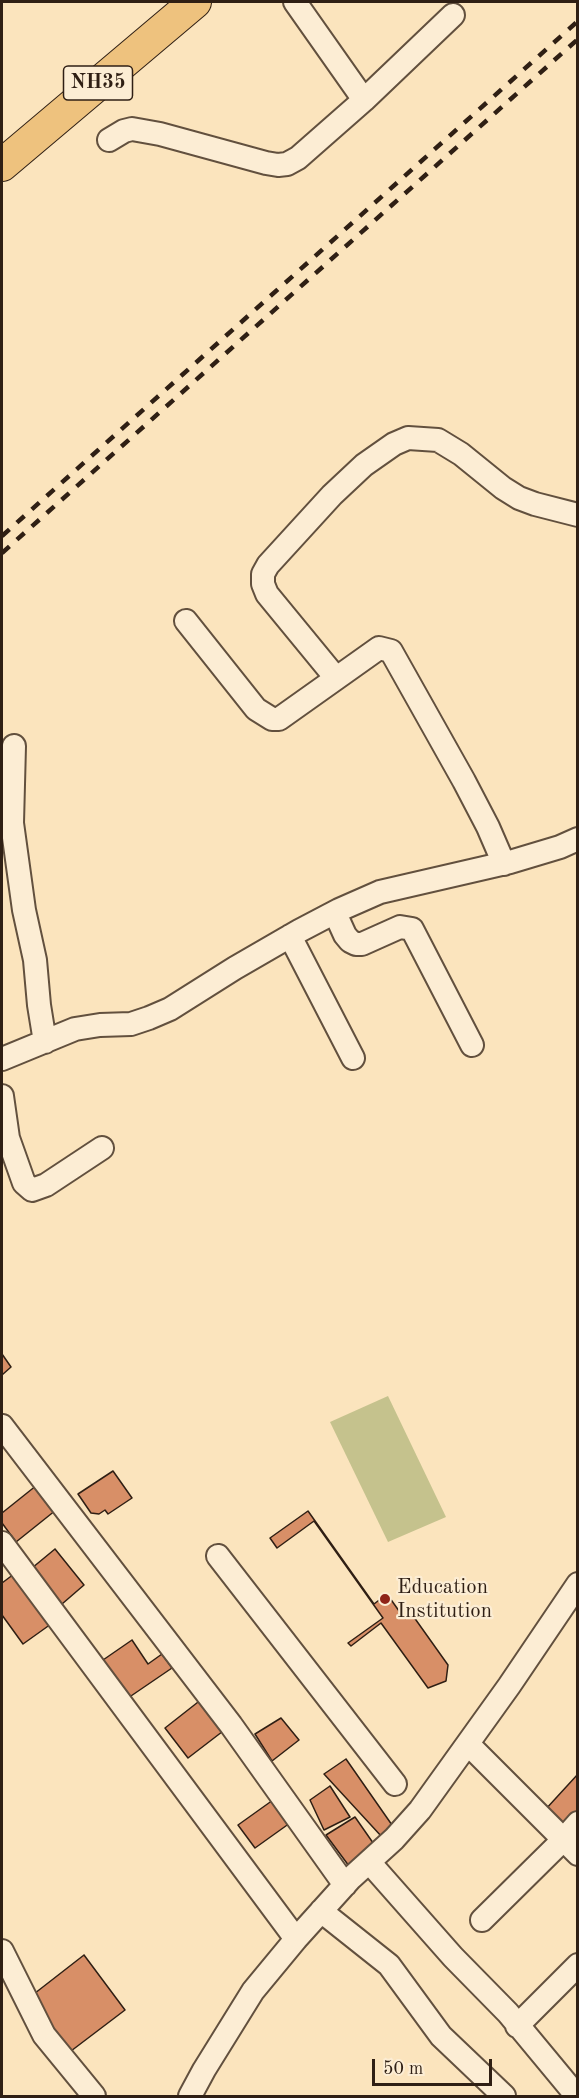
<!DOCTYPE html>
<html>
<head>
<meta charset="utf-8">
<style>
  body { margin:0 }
  #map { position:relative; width:579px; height:2098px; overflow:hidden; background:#fbe4bd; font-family:"Old Standard TT",serif }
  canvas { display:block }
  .frame { position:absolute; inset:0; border:3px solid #2f1f14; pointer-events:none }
  .scale { position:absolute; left:372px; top:2059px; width:120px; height:27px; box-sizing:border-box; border:3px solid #2f1f14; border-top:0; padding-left:8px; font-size:18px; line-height:21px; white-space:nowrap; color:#2f1f14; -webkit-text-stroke:4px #fcedd4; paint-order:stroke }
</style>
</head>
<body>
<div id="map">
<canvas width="579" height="2098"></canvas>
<div class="frame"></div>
<div class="scale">50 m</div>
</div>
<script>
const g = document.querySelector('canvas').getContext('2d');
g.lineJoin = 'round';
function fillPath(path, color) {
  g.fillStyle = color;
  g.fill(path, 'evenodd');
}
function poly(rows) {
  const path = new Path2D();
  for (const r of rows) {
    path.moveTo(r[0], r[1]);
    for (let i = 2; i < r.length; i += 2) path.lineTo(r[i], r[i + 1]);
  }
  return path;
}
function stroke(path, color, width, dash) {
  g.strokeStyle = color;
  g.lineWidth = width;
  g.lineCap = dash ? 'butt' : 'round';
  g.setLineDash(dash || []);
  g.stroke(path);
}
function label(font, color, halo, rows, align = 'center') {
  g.font = font + ' "Old Standard TT",serif';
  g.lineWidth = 4.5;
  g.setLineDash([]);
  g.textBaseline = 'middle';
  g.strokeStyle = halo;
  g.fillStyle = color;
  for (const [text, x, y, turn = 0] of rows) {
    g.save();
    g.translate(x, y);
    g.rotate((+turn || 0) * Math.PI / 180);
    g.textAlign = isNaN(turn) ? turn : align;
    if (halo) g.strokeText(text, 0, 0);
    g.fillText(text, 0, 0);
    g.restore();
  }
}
const green = poly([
  [388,1396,446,1517,388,1542,330,1422]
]);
const building = poly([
  [2,1354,11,1367,2,1375,2,1354],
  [113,1471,132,1498,108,1514,105,1510,99,1514,91,1513,78,1494,113,1471],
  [42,1481,61,1506,16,1542,2,1523,2,1513,42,1481],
  [308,1511,374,1604,387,1594,404,1618,411,1613,448,1665,446,1681,428,1688,381,1623,351,1646,348,1643,383,1618,314,1521,277,1548,270,1538,308,1511],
  [55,1549,84,1585,62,1604,32,1568,55,1549],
  [14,1574,51,1624,23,1644,2,1615,2,1583,14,1574],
  [132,1640,148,1664,162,1654,172,1668,128,1698,103,1660,132,1640],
  [207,1695,231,1725,188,1758,165,1728,207,1695],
  [281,1718,299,1740,272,1761,255,1734,281,1718],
  [346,1759,392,1825,382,1837,324,1774,346,1759],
  [578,1774,578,1822,569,1832,545,1810,578,1774],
  [330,1786,350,1817,324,1830,310,1800,330,1786],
  [273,1800,290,1823,255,1848,238,1825,273,1800],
  [355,1817,378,1850,349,1866,326,1835,355,1817],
  [84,1955,125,2010,71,2051,30,1997,84,1955]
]);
const minor = poly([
  [295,2,364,100],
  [109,140,124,131,132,129,160,134,266,163,278,165,287,164,298,158,364,100,453,15],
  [186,621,256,709,272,719,279,719,379,648,391,651,464,781,488,827,504,864],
  [336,678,267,594,263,584,263,574,268,565,332,495,364,465,394,444,408,438,438,440,461,454,503,488,519,498,535,504,578,515],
  [14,746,12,823,24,910,35,960,39,1005,45,1042],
  [335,913,345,935,350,941,356,944,362,944,400,927,412,929,472,1045],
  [290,936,353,1058],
  [2,1059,75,1029,100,1025,131,1024,149,1018,170,1009,235,968,299,931,339,910,380,892,510,862,560,847,578,839],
  [2,1096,8,1138,24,1183,32,1190,46,1185,102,1148],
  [2,1426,231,1725,345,1885],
  [2,1543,296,1939],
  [218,1556,395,1784],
  [468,1744,578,1854],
  [370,1863,453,1957,508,2013,571,2089,578,2092],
  [321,1911,389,1965,441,2036,504,2096],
  [482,1920,563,1840,578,1823],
  [2,1951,44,2035,94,2096],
  [517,2026,578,1965],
  [190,2096,204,2070,253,1991,296,1939,351,1878,394,1839,420,1810,509,1686,578,1584]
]);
const highway = poly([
  [2,165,195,2]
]);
const rail = poly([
  [2,536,578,21],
  [2,553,578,39]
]);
const markers = [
  [385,1599,6,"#8f2418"]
];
const shields = [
  [98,83,69]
];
const shieldNames = [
  ["NH35",98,83]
];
const poiNames = [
  ["Education",397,1587],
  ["Institution",397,1611]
];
fillPath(green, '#c5c28d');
fillPath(building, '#d88f67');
stroke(building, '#2f1f14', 1.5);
stroke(minor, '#62503e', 26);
stroke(highway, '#2f1f14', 34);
stroke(minor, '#fcedd4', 22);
stroke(highway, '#eec27e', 32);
stroke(rail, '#2f1f14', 4.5, [10, 10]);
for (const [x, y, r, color] of markers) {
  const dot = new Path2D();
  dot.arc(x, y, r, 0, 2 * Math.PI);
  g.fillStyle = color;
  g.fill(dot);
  stroke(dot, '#fcedd4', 2);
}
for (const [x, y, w] of shields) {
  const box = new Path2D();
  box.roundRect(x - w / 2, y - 17, w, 34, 4.5);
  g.fillStyle = '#fcedd4';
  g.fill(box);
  stroke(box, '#2f1f14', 1.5);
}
label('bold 20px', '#2f1f14', null, shieldNames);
label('21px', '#2f1f14', '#fcedd4', poiNames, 'left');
</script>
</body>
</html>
